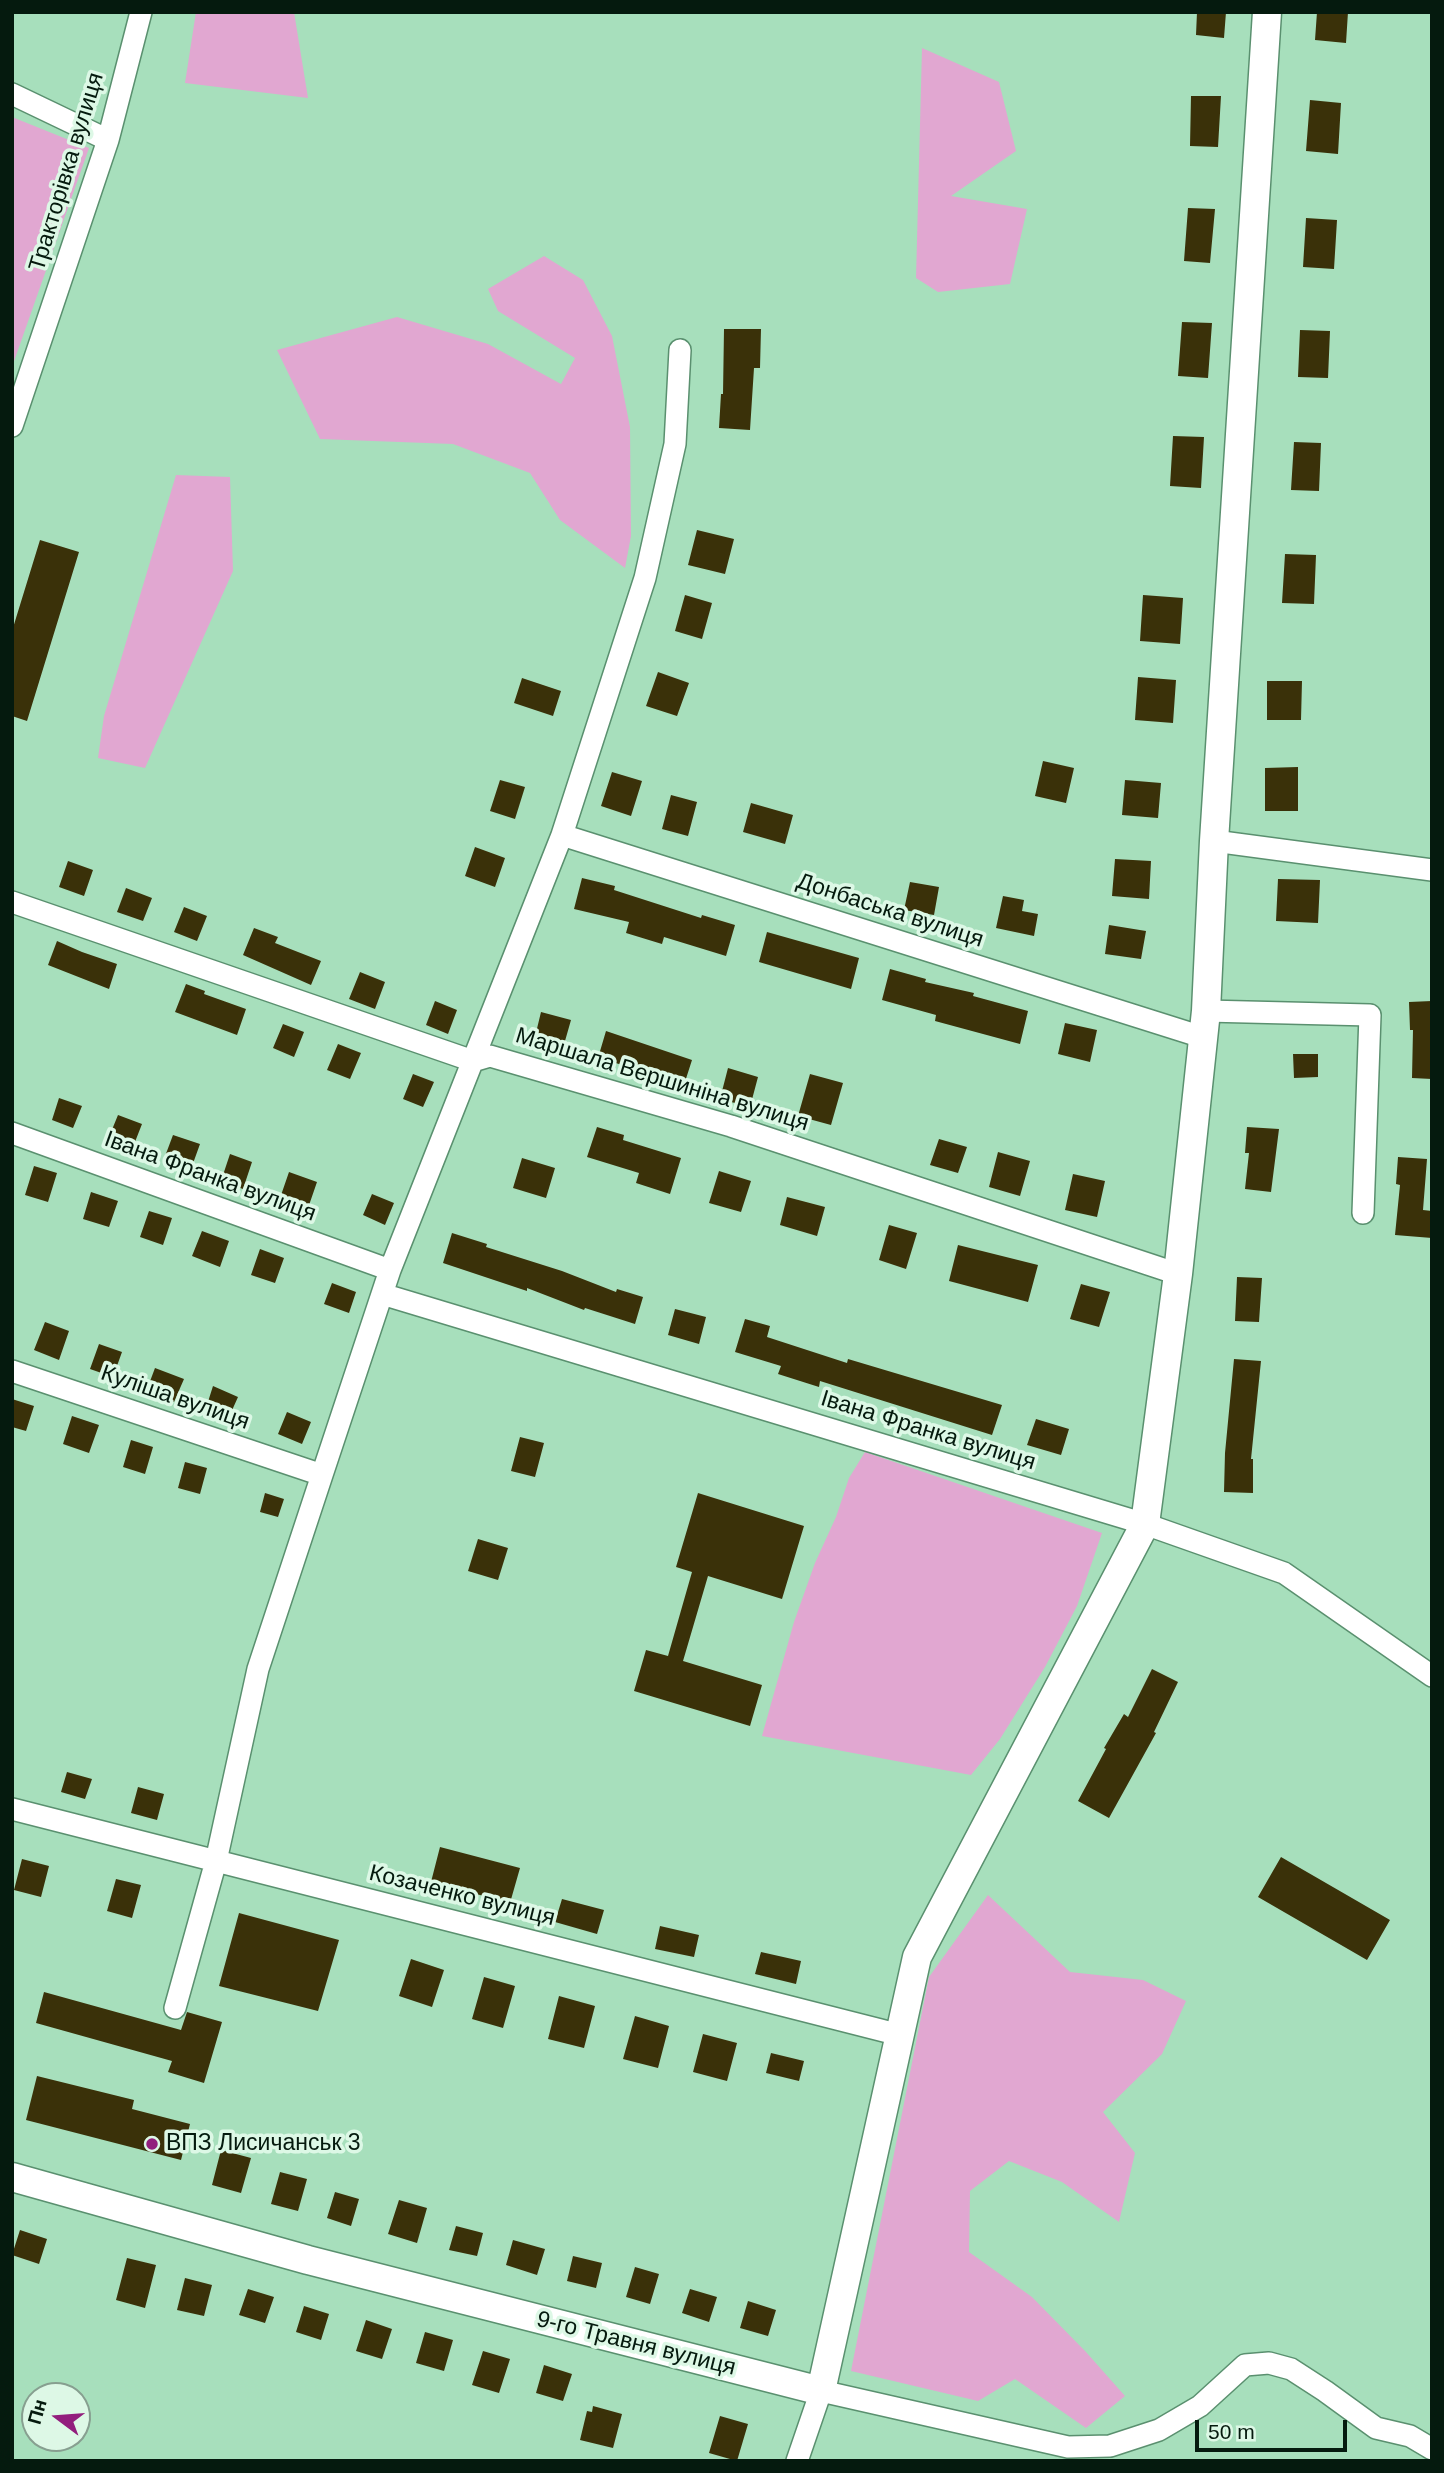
<!DOCTYPE html>
<html>
<head>
<meta charset="utf-8">
<style>
  body { margin:0 }
  #map { position:relative; width:1444px; height:2473px; overflow:hidden; background:#a7dfbc; font-family:Helvetica,sans-serif }
  canvas { display:block }
  .frame { position:absolute; inset:0; border:14px solid #051a0e; pointer-events:none }
  .north { position:absolute; left:21px; top:2382px; width:70px; height:70px; box-sizing:border-box; background:#ddf8e6; border:2px solid #879f90; border-radius:50%; rotate:286deg; font-size:19px; font-weight:700; line-height:28px; text-align:center; color:#051a0e }
  .north::after { content:''; display:block; margin:auto; width:24px; height:32px; background:#921e7d; clip-path:polygon(50% 0,100% 100%,50% 72%,0 100%) }
  .scale { position:absolute; left:1195px; top:2420px; width:152px; height:32px; box-sizing:border-box; border:4px solid #051a0e; border-top:0; padding-left:9px; font-size:21px; line-height:24px; white-space:nowrap; color:#051a0e; -webkit-text-stroke:5px #ddf8e6; paint-order:stroke }
</style>
</head>
<body>
<div id="map">
<canvas width="1444" height="2473"></canvas>
<div class="frame"></div>
<div class="north">Пн</div>
<div class="scale">50 m</div>
</div>
<script>
const g = document.querySelector('canvas').getContext('2d');
g.lineJoin = 'round';
function fillPath(path, color) {
  g.fillStyle = color;
  g.fill(path, 'evenodd');
}
function poly(rows) {
  const path = new Path2D();
  for (const r of rows) {
    path.moveTo(r[0], r[1]);
    for (let i = 2; i < r.length; i += 2) path.lineTo(r[i], r[i + 1]);
  }
  return path;
}
function stroke(path, color, width, dash) {
  g.strokeStyle = color;
  g.lineWidth = width;
  g.lineCap = dash ? 'butt' : 'round';
  g.setLineDash(dash || []);
  g.stroke(path);
}
function label(font, color, halo, rows, align = 'center') {
  g.font = font + ' Helvetica,sans-serif';
  g.lineWidth = 7;
  g.setLineDash([]);
  g.textBaseline = 'middle';
  g.strokeStyle = halo;
  g.fillStyle = color;
  for (const [text, x, y, turn = 0] of rows) {
    g.save();
    g.translate(x, y);
    g.rotate((+turn || 0) * Math.PI / 180);
    g.textAlign = isNaN(turn) ? turn : align;
    if (halo) g.strokeText(text, 0, 0);
    g.fillText(text, 0, 0);
    g.restore();
  }
}
const green = poly([
  [196,12,294,12,308,98,185,83],
  [922,48,999,82,1016,151,951,196,1027,209,1010,284,938,292,916,278],
  [12,117,89,148,12,367],
  [544,256,583,280,612,336,630,427,631,536,625,568,560,520,530,473,453,444,320,439,277,350,397,317,488,344,561,384,575,358,498,311,488,289],
  [176,475,230,477,233,571,145,768,98,758,104,716],
  [865,1452,1102,1533,1077,1606,1045,1667,1000,1739,971,1775,762,1736,794,1622,815,1563,836,1517,849,1478],
  [988,1895,1070,1972,1143,1980,1186,2001,1162,2054,1103,2112,1135,2153,1119,2222,1062,2182,1009,2161,970,2191,969,2252,1032,2297,1086,2352,1125,2396,1086,2428,1015,2379,978,2401,851,2371,929,1977]
]);
const building = poly([
  [1197,12,1226,12,1224,38,1196,35],
  [1317,12,1348,12,1346,43,1315,40],
  [1191,96,1221,96,1218,147,1190,146],
  [1310,100,1341,103,1338,154,1306,151],
  [1188,208,1215,209,1210,263,1184,261],
  [1306,218,1337,220,1334,269,1303,267],
  [1182,322,1212,323,1208,378,1178,376],
  [724,329,761,329,760,368,754,368,750,430,719,428,721,394,723,394],
  [1300,330,1330,331,1328,378,1298,377],
  [1173,436,1204,437,1201,488,1170,486],
  [1294,442,1321,443,1319,491,1291,490],
  [697,530,734,539,725,574,688,565],
  [40,540,79,552,27,721,12,716,12,631],
  [1285,554,1316,555,1314,604,1282,603],
  [685,595,712,603,702,639,675,631],
  [1143,595,1183,598,1180,644,1140,641],
  [658,672,689,683,677,716,646,706],
  [1138,677,1176,680,1173,723,1135,720],
  [522,678,561,691,553,716,514,703],
  [1267,681,1302,681,1301,720,1267,720],
  [1043,761,1074,768,1066,803,1035,796],
  [1298,767,1298,811,1265,811,1265,768],
  [612,772,642,781,631,816,601,806],
  [500,780,525,787,515,819,490,811],
  [1125,780,1161,783,1158,818,1122,815],
  [671,795,697,802,688,836,662,829],
  [751,803,793,815,785,844,743,832],
  [475,847,505,858,495,887,465,876],
  [1115,859,1151,861,1149,899,1112,896],
  [68,861,93,870,84,896,59,887],
  [582,878,615,886,614,890,701,918,702,915,735,925,726,956,664,937,662,944,626,933,629,922,574,909],
  [1278,879,1320,880,1318,923,1276,921],
  [910,882,939,887,934,915,904,910],
  [126,888,152,898,143,921,117,912],
  [1003,896,1024,900,1022,911,1038,914,1034,936,996,928],
  [184,907,207,916,197,941,174,932],
  [1109,925,1146,931,1141,959,1105,954],
  [254,928,278,937,275,943,321,961,311,985,243,955],
  [767,932,859,958,851,989,759,962],
  [57,941,82,952,117,964,109,989,48,965],
  [890,969,926,979,925,982,974,993,973,996,1028,1011,1020,1044,935,1021,936,1015,882,1000],
  [360,972,385,982,375,1009,349,999],
  [186,984,205,991,204,994,246,1009,237,1035,175,1012],
  [435,1001,457,1010,448,1034,426,1025],
  [1432,1001,1432,1079,1412,1078,1413,1030,1410,1030,1409,1002],
  [541,1012,571,1020,563,1048,534,1041],
  [1065,1023,1097,1030,1090,1062,1058,1054],
  [283,1024,304,1032,294,1057,273,1048],
  [606,1031,692,1060,683,1088,653,1078,654,1074,598,1058],
  [338,1044,361,1053,350,1079,327,1070],
  [1293,1054,1318,1054,1318,1077,1294,1078],
  [728,1068,758,1077,750,1107,720,1099],
  [413,1074,434,1082,423,1107,403,1099],
  [810,1074,843,1083,831,1125,798,1116],
  [59,1098,82,1106,73,1128,52,1120],
  [118,1115,142,1124,133,1147,109,1137],
  [597,1127,624,1135,623,1140,681,1158,670,1194,636,1183,639,1173,587,1157],
  [1247,1127,1279,1129,1271,1192,1245,1189,1249,1153,1245,1153],
  [173,1135,200,1144,191,1169,164,1159],
  [939,1139,967,1147,958,1173,930,1165],
  [998,1152,1030,1161,1020,1196,989,1187],
  [230,1154,252,1162,243,1189,221,1181],
  [1398,1157,1427,1159,1423,1210,1432,1211,1432,1238,1395,1235,1400,1185,1396,1184],
  [522,1158,555,1168,546,1198,513,1188],
  [34,1166,57,1173,48,1202,25,1195],
  [719,1171,751,1181,741,1212,709,1203],
  [289,1172,317,1182,307,1211,279,1201],
  [1073,1174,1105,1181,1097,1217,1065,1210],
  [91,1192,118,1201,109,1227,83,1219],
  [372,1194,394,1203,385,1225,363,1215],
  [787,1197,825,1207,817,1236,780,1225],
  [149,1211,172,1218,163,1245,140,1237],
  [889,1225,917,1233,906,1269,879,1260],
  [202,1231,229,1241,220,1267,192,1256],
  [452,1233,487,1244,486,1247,562,1271,616,1292,617,1289,643,1297,635,1324,585,1308,584,1310,527,1288,527,1291,443,1263],
  [958,1245,1038,1265,1028,1302,949,1281],
  [260,1249,284,1258,275,1283,251,1275],
  [1237,1277,1262,1278,1259,1322,1235,1321],
  [332,1283,356,1292,349,1313,324,1304],
  [1081,1284,1110,1292,1099,1327,1070,1319],
  [675,1309,706,1317,699,1344,668,1335],
  [745,1319,770,1326,767,1337,847,1363,848,1359,1002,1405,992,1435,820,1381,819,1387,778,1374,781,1366,735,1352],
  [45,1322,69,1331,59,1360,34,1350],
  [99,1344,122,1352,113,1377,90,1369],
  [1234,1359,1261,1361,1251,1459,1253,1459,1253,1493,1224,1492,1225,1453],
  [155,1368,184,1379,174,1402,146,1392],
  [213,1386,238,1397,229,1417,206,1408],
  [12,1399,34,1406,26,1431,12,1427],
  [287,1412,311,1422,302,1444,278,1434],
  [72,1416,99,1425,89,1453,63,1444],
  [1036,1419,1069,1429,1061,1455,1027,1445],
  [520,1437,544,1443,535,1477,511,1471],
  [131,1440,153,1447,145,1474,123,1467],
  [185,1462,207,1468,200,1494,178,1488],
  [265,1493,284,1499,278,1517,260,1512],
  [698,1493,804,1526,782,1599,708,1576,683,1661,762,1685,750,1726,634,1691,646,1650,668,1656,692,1572,676,1567],
  [478,1539,508,1548,498,1580,468,1571],
  [1152,1669,1178,1682,1154,1732,1156,1733,1109,1818,1078,1801,1106,1749,1104,1748,1124,1714,1128,1717],
  [67,1772,92,1779,85,1799,61,1792],
  [138,1787,164,1794,157,1820,131,1813],
  [440,1847,520,1868,510,1903,431,1882],
  [1281,1857,1390,1920,1367,1960,1258,1897],
  [22,1859,49,1866,41,1897,14,1890],
  [116,1879,141,1885,132,1918,107,1911],
  [562,1899,604,1910,597,1934,555,1922],
  [239,1913,339,1940,318,2011,219,1986],
  [660,1926,699,1935,694,1957,655,1949],
  [761,1952,801,1961,796,1984,755,1974],
  [411,1959,444,1970,432,2007,399,1996],
  [484,1977,515,1986,503,2028,472,2019],
  [44,1992,181,2030,187,2012,222,2022,204,2083,168,2072,172,2061,36,2023],
  [559,1996,595,2006,584,2048,548,2039],
  [635,2016,669,2026,658,2068,623,2059],
  [703,2034,737,2043,727,2081,693,2072],
  [771,2053,804,2061,799,2081,766,2073],
  [37,2076,134,2100,132,2109,190,2124,181,2160,26,2120],
  [221,2150,251,2158,241,2193,212,2185],
  [280,2172,307,2179,298,2211,271,2204],
  [335,2192,359,2199,351,2226,327,2218],
  [399,2200,427,2208,417,2243,388,2234],
  [456,2226,483,2233,477,2256,449,2250],
  [20,2230,47,2239,39,2264,12,2255],
  [513,2240,545,2249,537,2275,506,2265],
  [573,2256,602,2263,596,2288,567,2281],
  [127,2258,156,2265,145,2308,116,2300],
  [635,2267,659,2274,650,2304,626,2297],
  [185,2278,212,2285,204,2316,177,2310],
  [248,2289,274,2297,265,2323,239,2315],
  [690,2289,717,2297,709,2322,682,2313],
  [748,2301,776,2310,768,2336,740,2328],
  [304,2306,329,2314,321,2340,296,2332],
  [366,2320,392,2329,382,2359,356,2351],
  [425,2332,453,2340,444,2371,416,2363],
  [483,2351,510,2359,499,2393,472,2385],
  [544,2365,572,2374,563,2401,536,2393],
  [593,2406,622,2414,613,2448,580,2440,587,2411,592,2412],
  [720,2416,748,2424,737,2461,709,2453]
]);
const street = poly([
  [12,94,108,140],
  [12,426,108,140,141,12],
  [562,835,1202,1037],
  [1214,841,1432,870],
  [12,902,473,1061,490,1056,731,1126,1178,1274],
  [1206,1011,1370,1015,1363,1213],
  [12,1133,390,1270],
  [382,1294,1145,1524,1284,1573,1432,1676],
  [12,1371,322,1475],
  [12,1809,900,2035],
  [175,2008,216,1861,258,1669,322,1475,390,1270,562,835,645,578,675,444,680,350],
  [797,2461,821,2391,1068,2447,1110,2446,1159,2430,1200,2406,1245,2365,1269,2363,1291,2369,1325,2391,1376,2428,1410,2436,1432,2449]
]);
const secondary = poly([
  [12,2177,308,2260,821,2391,917,1957,1145,1524,1178,1274,1206,1011,1214,841,1267,12]
]);
const markers = [
  [152,2144,7,"#921e7d"]
];
const streetNames = [
  ["Тракторівка вулиця",67,172,-73],
  ["Донбаська вулиця",890,911,18],
  ["Маршала Вершиніна вулиця",662,1080,17],
  ["Івана Франка вулиця",210,1177,20],
  ["Куліша вулиця",175,1398,19],
  ["Івана Франка вулиця",928,1431,17],
  ["Козаченко вулиця",462,1896,14],
  ["9-го Травня вулиця",636,2344,14]
];
const poiNames = [
  ["ВПЗ Лисичанськ 3",166,2144]
];
fillPath(green, '#e1a7d1');
fillPath(building, '#3a3109');
stroke(street, '#5a906f', 24);
stroke(secondary, '#5a906f', 31);
stroke(street, '#fff', 21);
stroke(secondary, '#fff', 28);
for (const [x, y, r, color] of markers) {
  const dot = new Path2D();
  dot.arc(x, y, r, 0, 2 * Math.PI);
  g.fillStyle = color;
  g.fill(dot);
  stroke(dot, '#ddf8e6', 2.5);
}
label('23px', '#051a0e', '#ddf8e6', streetNames);
label('23px', '#051a0e', '#ddf8e6', poiNames, 'left');
</script>
</body>
</html>
